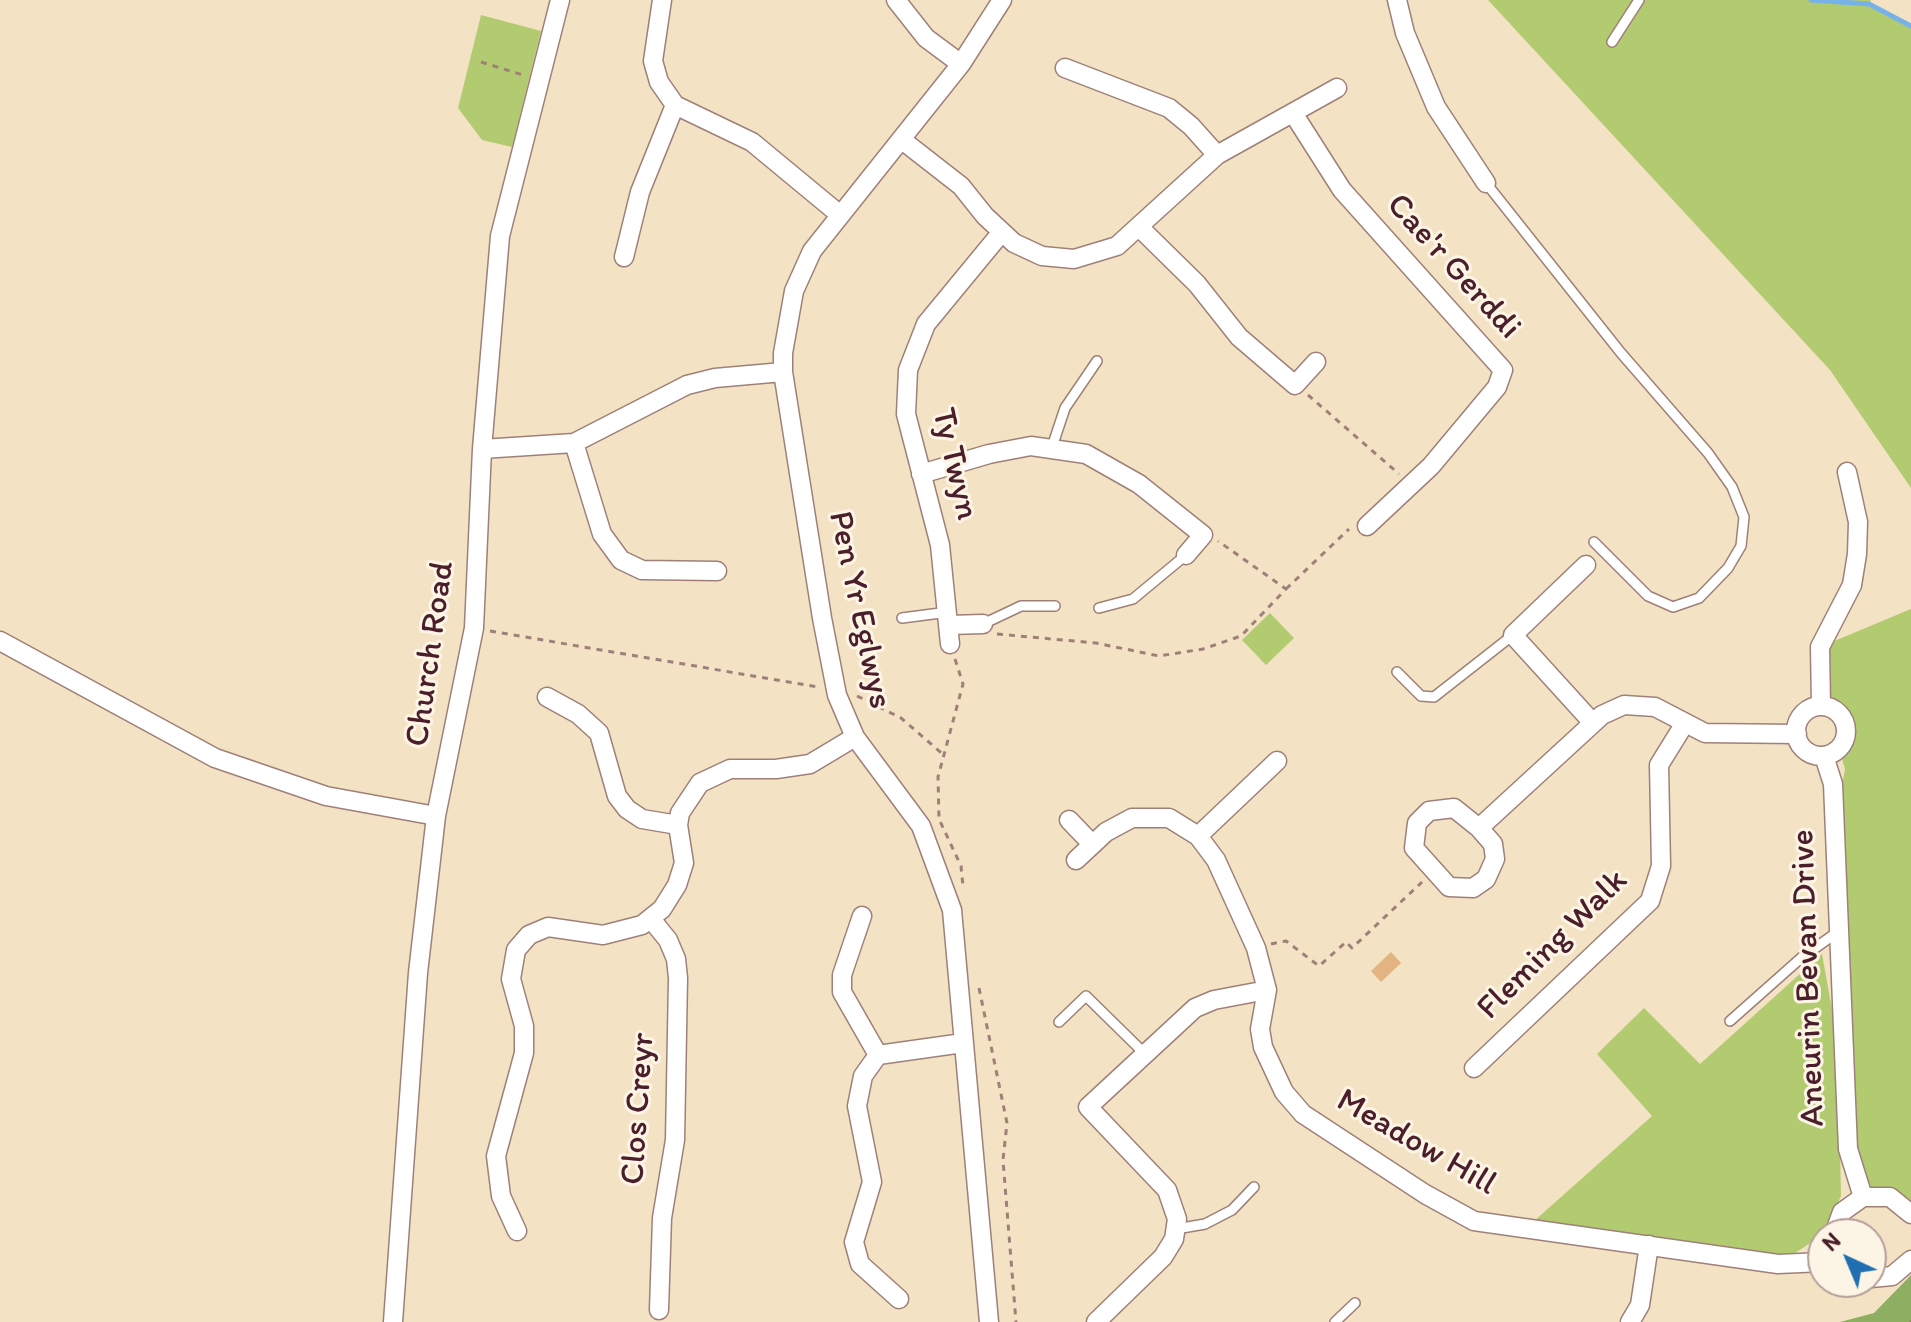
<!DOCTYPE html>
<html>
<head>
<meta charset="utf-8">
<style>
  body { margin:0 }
  #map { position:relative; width:1911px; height:1322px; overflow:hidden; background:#f4e2c5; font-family:Itim,sans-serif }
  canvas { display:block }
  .north { position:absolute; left:1807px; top:1218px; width:80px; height:80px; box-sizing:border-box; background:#fcf5e5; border:2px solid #b59f9b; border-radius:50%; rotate:316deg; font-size:22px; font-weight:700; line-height:32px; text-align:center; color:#4a1f2b }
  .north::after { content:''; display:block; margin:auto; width:28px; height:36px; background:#1f6fb2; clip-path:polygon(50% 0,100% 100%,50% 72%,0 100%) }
</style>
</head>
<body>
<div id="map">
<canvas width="1911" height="1322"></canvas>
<div class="north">N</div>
</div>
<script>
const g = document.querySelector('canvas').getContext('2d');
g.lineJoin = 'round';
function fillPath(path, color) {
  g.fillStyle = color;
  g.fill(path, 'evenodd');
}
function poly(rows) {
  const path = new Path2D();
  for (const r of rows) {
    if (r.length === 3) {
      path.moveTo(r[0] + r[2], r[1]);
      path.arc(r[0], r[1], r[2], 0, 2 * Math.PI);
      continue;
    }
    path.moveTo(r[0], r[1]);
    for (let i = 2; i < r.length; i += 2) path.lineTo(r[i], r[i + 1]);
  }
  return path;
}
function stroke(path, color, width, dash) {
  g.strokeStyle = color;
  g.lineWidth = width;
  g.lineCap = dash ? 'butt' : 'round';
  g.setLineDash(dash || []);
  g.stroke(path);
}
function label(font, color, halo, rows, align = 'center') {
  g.font = font + ' Itim,sans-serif';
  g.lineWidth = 6;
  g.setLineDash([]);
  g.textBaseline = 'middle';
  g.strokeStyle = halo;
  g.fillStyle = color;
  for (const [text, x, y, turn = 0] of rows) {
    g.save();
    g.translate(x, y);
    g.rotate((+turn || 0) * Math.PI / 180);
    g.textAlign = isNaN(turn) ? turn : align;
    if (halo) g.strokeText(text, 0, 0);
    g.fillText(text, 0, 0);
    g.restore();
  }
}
const green = poly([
  [1488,0,1871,0,1869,4,1911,26,1911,488,1830,370],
  [481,15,541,31,512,147,482,140,458,108],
  [1911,609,1911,1218,1904,1205,1863,1197,1848,1049,1842,785,1845,769,1839,749,1847,731,1842,716,1821,706,1820,647],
  [1270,613,1294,638,1266,665,1242,640],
  [1822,954,1838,1042,1841,1196,1828,1225,1812,1242,1778,1264,1524,1230,1652,1116,1597,1054,1644,1008,1700,1064]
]);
const forest = poly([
  [1911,1275,1911,1322,1840,1322,1874,1313]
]);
const stream = poly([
  [1811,0,1869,4,1911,26]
]);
const building = poly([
  [1391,952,1401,963,1381,982,1371,971]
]);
const path = poly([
  [481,62,523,75],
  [1308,395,1399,474],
  [1286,589,1349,529],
  [490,631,818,687],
  [997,634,1096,643,1159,656,1203,649,1241,636,1286,589,1218,541],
  [955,659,963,684,938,777,939,819,961,866,963,886],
  [857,696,901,718,945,756],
  [1271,944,1286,941,1319,966,1346,942,1352,948,1422,882],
  [979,988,1007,1123,1003,1160,1016,1322],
  [1910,1322,1911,1321]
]);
const service = poly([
  [1612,42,1639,0],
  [1486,183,1621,353,1708,453,1732,487,1744,517,1741,546,1728,568,1699,598,1673,607,1648,596,1594,542],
  [1052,447,1065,408,1097,361],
  [1099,608,1133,599,1186,555],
  [902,618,948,612],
  [983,624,1021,606,1055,606],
  [1397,672,1421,696,1434,697,1513,635],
  [1730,1021,1801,958,1839,931],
  [1059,1022,1086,996,1144,1053],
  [1176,1229,1205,1224,1232,1210,1254,1187],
  [1335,1322,1355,1303]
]);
const minor = poly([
  [896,0,926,38,961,64],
  [1397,0,1405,33,1436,107,1486,183],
  [1065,68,1169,108,1191,126,1217,155],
  [675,105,752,142,839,214],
  [1293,113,1342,190,1503,370,1497,387,1431,466,1367,526],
  [902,140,961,186,985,216,1014,243,1042,256,1074,259,1117,246,1217,155,1337,88],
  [1140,228,1197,284,1239,337,1295,385,1316,362],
  [624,257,640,192,675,105,659,82,653,61,662,0],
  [482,449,574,443],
  [921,474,989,454,1031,446,1086,454,1139,484,1203,535,1186,555],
  [1586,565,1513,635,1593,723],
  [717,571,642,570,621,560,602,534,574,443,687,385,715,378,783,372],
  [949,625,983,624],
  [0,641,215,758,326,796,436,816],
  [950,644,940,545,906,414,908,370,926,324,1001,233],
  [547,697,578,714,599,733,617,796,627,809,642,819,678,825],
  [1821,706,1820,647,1852,585,1857,554,1858,522,1847,472],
  [1821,731,25],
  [1824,756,1833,784,1848,1149,1863,1197],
  [1069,820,1092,844],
  [1479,828,1493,844,1495,859,1486,879,1473,888,1449,887,1414,848,1417,823,1429,811,1454,808,1479,828,1602,715,1624,705,1655,707,1705,733,1797,734],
  [1198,836,1277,761],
  [1076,860,1106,832,1132,818,1169,818,1198,836,1216,860,1256,948,1267,990,1260,1029,1263,1047,1284,1092,1303,1114,1425,1194,1474,1221,1778,1264,1823,1262],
  [862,916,842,975,842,992,878,1055,963,1043],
  [651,919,668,940,676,959,678,978,675,1140,662,1218,659,1310],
  [878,1055,863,1076,857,1106,872,1182,854,1242,860,1264,899,1299],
  [1474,1068,1650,901,1661,866,1659,765,1685,723],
  [517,1231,501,1196,496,1156,524,1053,524,1026,511,979,516,950,529,935,548,927,603,935,642,925,662,909,677,885,684,863,678,825,680,813,700,783,730,769,776,769,810,764,855,737],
  [1834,1234,1842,1212,1863,1197,1890,1197,1911,1214],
  [1871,1278,1892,1276,1911,1260],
  [393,1322,418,973,436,816,474,628,482,449,500,236,560,0],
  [989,1322,952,910,921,826,855,737,837,695,822,618,783,372,783,353,794,291,812,251,961,64,1002,0],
  [1096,1322,1163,1257,1174,1239,1177,1219,1167,1190,1088,1107,1195,1008,1214,1000,1267,990],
  [1630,1322,1640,1305,1649,1245]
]);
const streetNames = [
  ["Cae'r Gerddi",1453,267,48],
  ["Ty Twyn",954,464,77],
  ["Pen Yr Eglwys",859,610,78],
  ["Church Road",431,654,-82],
  ["Fleming Walk",1553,945,-45],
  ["Aneurin Bevan Drive",1809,978,-92],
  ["Clos Creyr",639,1109,-86],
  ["Meadow Hill",1416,1143,30]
];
fillPath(green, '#b3cb70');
fillPath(forest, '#8eaf62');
stroke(stream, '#76b2e8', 5);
fillPath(building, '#e4b382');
stroke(service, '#9f8078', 12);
stroke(minor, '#9f8078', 21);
stroke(path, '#9f8078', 3, [6, 6]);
stroke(service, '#fff', 9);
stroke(minor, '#fff', 18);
label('34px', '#4a1f2b', '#fcf5e5', streetNames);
</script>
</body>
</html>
